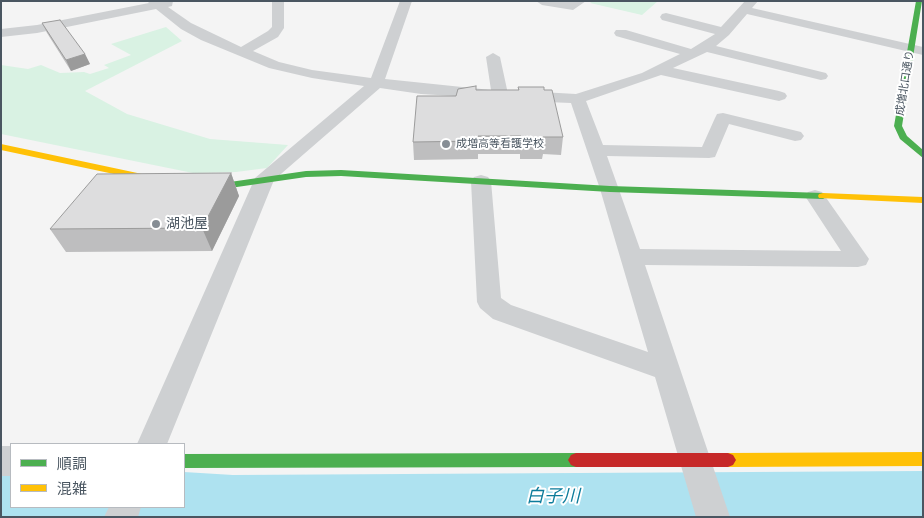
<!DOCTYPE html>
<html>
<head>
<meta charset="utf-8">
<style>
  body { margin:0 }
  #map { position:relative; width:924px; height:518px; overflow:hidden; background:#f4f4f4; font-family:Mulish,"Noto Sans JP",sans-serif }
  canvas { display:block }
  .frame { position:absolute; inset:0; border:2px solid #4a5661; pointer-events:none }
  .legend { position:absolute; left:10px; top:443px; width:175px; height:65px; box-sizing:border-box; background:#fff; border:1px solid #b7bbc0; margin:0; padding:6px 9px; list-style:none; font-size:15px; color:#4a5661 }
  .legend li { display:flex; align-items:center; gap:10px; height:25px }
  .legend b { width:25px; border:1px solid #b7bbc0 }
</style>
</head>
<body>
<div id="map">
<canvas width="924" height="518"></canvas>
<div class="frame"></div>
<ul class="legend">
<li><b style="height:6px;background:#4caf50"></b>順調</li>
<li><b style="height:6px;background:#ffc107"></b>混雑</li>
</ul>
</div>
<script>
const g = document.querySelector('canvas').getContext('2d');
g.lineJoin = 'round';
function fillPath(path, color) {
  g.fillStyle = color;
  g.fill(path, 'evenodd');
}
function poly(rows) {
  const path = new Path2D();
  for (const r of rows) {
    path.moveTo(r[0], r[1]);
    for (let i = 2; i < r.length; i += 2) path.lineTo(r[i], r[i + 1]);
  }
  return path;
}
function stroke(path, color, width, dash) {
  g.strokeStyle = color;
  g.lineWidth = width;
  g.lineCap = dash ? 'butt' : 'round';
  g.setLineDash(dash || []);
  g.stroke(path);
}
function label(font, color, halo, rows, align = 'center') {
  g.font = font + ' Mulish,"Noto Sans JP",sans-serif';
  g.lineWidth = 4;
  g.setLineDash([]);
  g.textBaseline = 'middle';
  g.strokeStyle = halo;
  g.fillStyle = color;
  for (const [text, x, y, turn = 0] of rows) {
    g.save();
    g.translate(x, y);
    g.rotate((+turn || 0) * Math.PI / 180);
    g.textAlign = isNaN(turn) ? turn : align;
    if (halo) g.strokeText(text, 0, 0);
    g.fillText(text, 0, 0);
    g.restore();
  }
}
const green = poly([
  [593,1,658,1,642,15,590,3],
  [166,27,182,41,85,91,127,114,210,139,288,145,267,168,236,172,193,173,1,134,1,65,28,69,41,65,60,73,84,72,90,74,109,68,104,65,131,55,111,44]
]);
const water = poly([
  [923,471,923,517,1,517,1,472,11,472,11,507,184,507,184,472,233,475]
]);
const street = poly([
  [147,1,173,1,172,6,168,7,191,23,241,47,268,31,272,27,272,1,284,1,284,28,278,37,253,51,279,62,312,70,371,78,400,1,412,1,385,79,491,90,486,57,493,53,500,57,508,94,506,97,500,99,493,95,486,98,421,94,380,88,274,180,167,444,137,444,255,178,364,86,312,78,269,68,201,40,181,29,156,9,37,33,1,37,1,29,37,25,149,3,147,1],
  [536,1,571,2,586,1,573,10,542,5,536,1],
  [745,1,758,1,752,8,923,47,923,55,747,14,729,35,716,46,826,73,828,76,826,79,821,80,707,52,673,68,779,91,785,93,787,96,785,99,779,101,661,75,586,101,603,145,702,147,715,118,717,114,723,113,801,132,804,136,801,140,795,141,729,124,715,157,709,158,607,156,640,249,841,251,805,196,808,192,815,190,822,192,869,259,866,265,858,267,645,265,730,517,696,517,655,377,493,319,480,308,477,302,471,181,474,177,481,175,488,177,491,181,501,298,511,305,648,352,600,189,571,103,523,101,517,99,515,96,517,93,523,91,576,94,642,73,680,54,616,36,614,33,616,30,626,30,691,49,715,34,662,20,660,17,662,14,666,13,721,27,745,1],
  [1,446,11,446,11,476,1,476,1,446],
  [109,507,141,507,138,517,104,517,109,507]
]);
const fast = poly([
  [916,1,922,1,902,126,907,136,923,150,923,158,900,139,894,126,916,1],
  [341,170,610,186,823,193,828,196,823,199,610,192,341,176,306,177,223,189,189,190,172,186,170,184,175,181,189,184,223,183,306,171,341,170],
  [576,453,581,455,584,460,581,465,576,467,184,468,184,454,576,453]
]);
const slow = poly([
  [1,144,175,181,180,184,175,187,1,150,1,144],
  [823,193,923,197,923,203,819,198,818,196,819,194,823,193],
  [923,452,923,466,728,467,723,465,720,460,723,455,728,453,923,452]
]);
const jam = poly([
  [576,453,728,453,733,455,736,460,733,465,728,467,576,467,571,465,568,460,571,455,576,453]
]);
const wall = poly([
  [42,23,85,54,90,64,71,71,47,33],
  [518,87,544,90,563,137,561,155,543,154,542,159,520,159,520,154,478,154,478,159,414,160,413,142,456,96,476,90,518,90],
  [231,173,239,196,212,251,66,252,50,229]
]);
const shadedWall = poly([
  [85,54,90,64,71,71,66,60],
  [231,173,239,196,212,251,202,228]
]);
const building = poly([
  [60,20,85,54,66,60,42,23,60,20],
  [476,86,476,90,519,90,518,87,544,87,544,90,552,90,563,137,543,137,544,141,522,141,521,136,478,136,478,141,413,142,417,96,456,96,458,89,476,86],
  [231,173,202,228,50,229,97,174,231,173]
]);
const markers = [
  [446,144,5,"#868d94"],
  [156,224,5,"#868d94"]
];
const farStreetnames = [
  ["成増北口通り",905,83,-81]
];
const farPoinames = [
  ["成増高等看護学校",456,144]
];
const poiNames = [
  ["湖池屋",166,224]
];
const nearWaternames = [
  ["白子川",553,497]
];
fillPath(green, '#d9f2e3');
fillPath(water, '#aee2f0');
fillPath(street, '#ced0d2');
fillPath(fast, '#4caf50');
fillPath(slow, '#ffc107');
fillPath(jam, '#c62828');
fillPath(wall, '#bebebf');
fillPath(shadedWall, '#9b9b9b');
fillPath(building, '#ddddde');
stroke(building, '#9b9b9b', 1);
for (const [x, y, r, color] of markers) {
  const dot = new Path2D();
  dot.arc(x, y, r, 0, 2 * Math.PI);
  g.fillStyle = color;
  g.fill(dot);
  stroke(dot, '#fff', 2);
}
label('11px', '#4a5661', '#fff', farStreetnames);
label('11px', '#4a5661', '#fff', farPoinames, 'left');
label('14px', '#4a5661', '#fff', poiNames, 'left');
label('italic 18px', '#0c7c9b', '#fff', nearWaternames);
</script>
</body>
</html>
